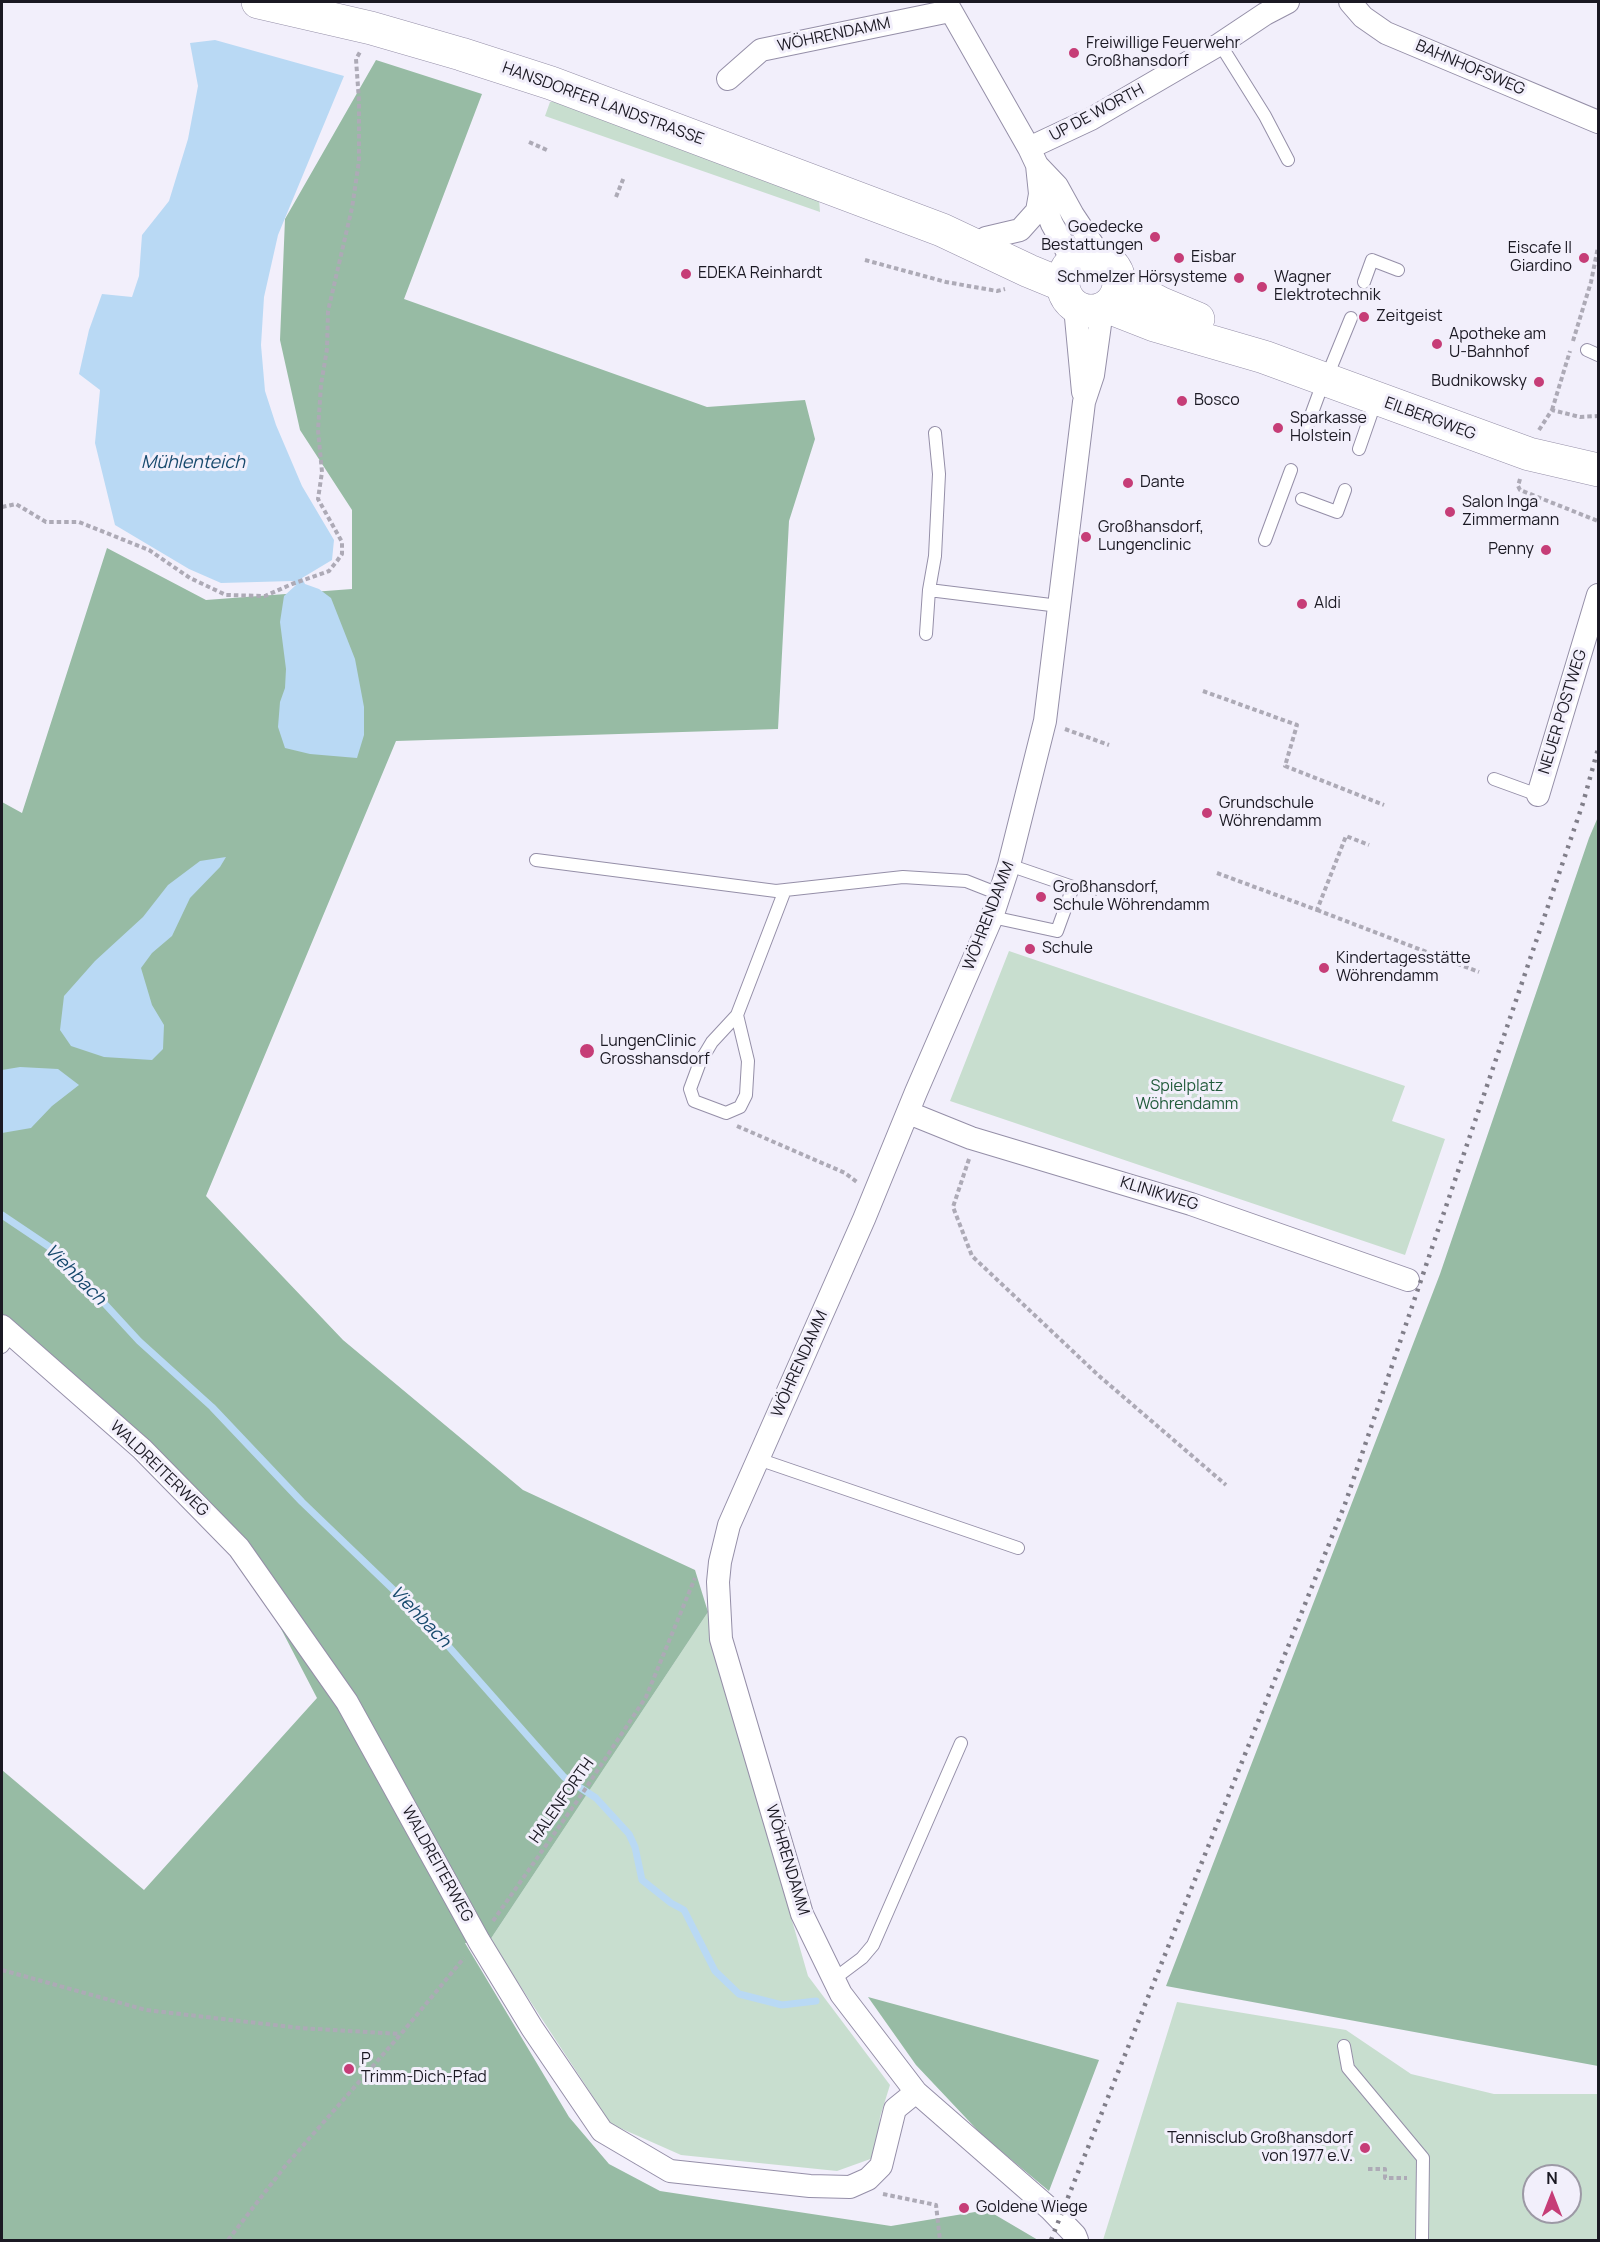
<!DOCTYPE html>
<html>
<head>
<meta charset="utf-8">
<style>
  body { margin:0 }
  #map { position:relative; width:1600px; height:2242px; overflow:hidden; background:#f2effb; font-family:Manrope,sans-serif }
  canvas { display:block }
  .frame { position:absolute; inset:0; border:3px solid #1b1923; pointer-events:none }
  .north { position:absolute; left:1522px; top:2164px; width:60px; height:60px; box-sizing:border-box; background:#f2effb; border:2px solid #9c99a5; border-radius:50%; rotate:0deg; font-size:16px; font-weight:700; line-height:24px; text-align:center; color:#1b1923 }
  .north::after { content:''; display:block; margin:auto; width:21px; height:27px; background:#c63d77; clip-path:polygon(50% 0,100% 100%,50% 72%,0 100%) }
</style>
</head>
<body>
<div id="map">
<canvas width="1600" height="2242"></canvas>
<div class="frame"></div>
<div class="north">N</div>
</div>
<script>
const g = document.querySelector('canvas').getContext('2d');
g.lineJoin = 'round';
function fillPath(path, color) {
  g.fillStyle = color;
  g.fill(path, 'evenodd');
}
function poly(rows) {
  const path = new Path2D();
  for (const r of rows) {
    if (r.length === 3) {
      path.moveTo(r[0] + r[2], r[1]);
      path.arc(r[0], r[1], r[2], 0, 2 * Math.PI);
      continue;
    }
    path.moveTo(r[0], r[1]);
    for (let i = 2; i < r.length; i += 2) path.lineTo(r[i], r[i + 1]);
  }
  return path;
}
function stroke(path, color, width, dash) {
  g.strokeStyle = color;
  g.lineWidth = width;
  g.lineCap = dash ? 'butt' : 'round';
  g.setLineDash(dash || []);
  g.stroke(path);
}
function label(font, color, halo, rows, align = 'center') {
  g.font = font + ' Manrope,sans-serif';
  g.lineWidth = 6;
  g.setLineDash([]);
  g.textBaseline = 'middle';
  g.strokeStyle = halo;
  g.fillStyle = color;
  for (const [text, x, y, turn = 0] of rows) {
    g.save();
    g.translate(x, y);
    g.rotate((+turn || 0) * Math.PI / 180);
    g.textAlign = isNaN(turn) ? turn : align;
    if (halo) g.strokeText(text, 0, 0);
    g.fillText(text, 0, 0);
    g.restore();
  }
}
const green = poly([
  [562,101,819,199,820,212,545,116,550,102],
  [1009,951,1405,1086,1392,1121,1445,1139,1405,1255,950,1101],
  [708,1612,717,1660,808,1976,890,2085,880,2117,876,2157,837,2171,681,2155,611,2124,490,1940],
  [1177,2002,1346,2030,1411,2074,1494,2094,1598,2094,1598,2240,1103,2240],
  [1534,2176,1570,2176,1570,2212,1534,2212]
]);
const forest = poly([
  [376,60,482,94,404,299,707,407,805,400,815,439,789,521,778,729,396,741,206,1196,343,1340,523,1490,695,1570,708,1612,490,1940,465,1943,569,2117,609,2164,660,2191,891,2226,987,2210,1038,2240,2,2240,2,1770,144,1890,317,1698,239,1548,2,1327,2,802,22,813,107,548,206,600,352,589,352,510,300,430,280,340,285,219],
  [1598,817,1598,2066,1166,1986,1440,1274,1589,838],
  [868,1997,1099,2060,1049,2191,983,2136,916,2065]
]);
const water = poly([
  [215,40,344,76,278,235,264,297,261,345,265,391,276,425,302,486,334,540,332,560,302,578,305,584,319,589,331,598,355,659,364,707,364,735,357,758,310,754,285,748,278,727,280,702,285,688,286,669,280,622,284,596,296,585,293,581,221,583,189,569,115,525,95,443,100,390,79,374,89,330,102,294,132,297,139,276,142,235,169,201,188,139,198,86,190,43],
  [226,857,220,867,190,898,172,936,152,953,141,968,152,1005,164,1025,163,1049,152,1060,104,1057,71,1046,60,1030,64,996,95,961,143,917,168,885,200,861],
  [20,1067,58,1069,79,1085,52,1106,31,1128,2,1133,2,1070]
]);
const stream = poly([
  [2,1215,57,1252,139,1341,212,1407,302,1502,427,1622,564,1777,596,1798,629,1834,635,1847,642,1880,671,1903,684,1910,715,1971,739,1994,782,2005,816,2001]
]);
const path = poly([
  [529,142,549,151],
  [616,197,624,177],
  [865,260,946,282,997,291,1005,289],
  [1573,341,1591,282,1598,247],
  [1552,410,1570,351],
  [1539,430,1552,410,1580,417,1598,416],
  [1520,479,1518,486,1520,490,1598,521],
  [2,507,16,504,46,522,79,522,149,550,190,578,226,595,265,596,292,584,329,571,337,561,342,554,342,542,318,499,322,472,318,430,321,385,327,349,328,311,352,208,359,161,359,101,356,59,360,52],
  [1203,691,1297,725,1285,766,1384,805],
  [1065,729,1109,745],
  [1217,873,1317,910,1346,836,1369,845],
  [1088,892,1097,894],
  [1317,910,1479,972],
  [737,1126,845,1173,857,1182],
  [969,1159,953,1207,972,1256,1098,1375,1226,1485],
  [493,1921,582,1794,646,1697,695,1578],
  [2,1970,146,2010,300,2028,400,2034],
  [1368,2169,1385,2169,1385,2178,1407,2178],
  [883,2194,936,2205,940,2240],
  [228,2240,286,2165,401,2034,464,1958]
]);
const lane = poly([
  [1220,44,1265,116,1288,160],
  [1364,282,1372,260,1398,270],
  [1587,350,1598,355],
  [1326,379,1351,318],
  [1306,429,1324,380],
  [1359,449,1376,400],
  [1302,499,1337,512,1345,490],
  [1265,540,1291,470],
  [929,590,935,556,939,474,935,433],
  [926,634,929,590,1059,606],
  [1494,779,1538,795],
  [536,860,776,891,903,877,966,881,999,894],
  [992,917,1057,931,1073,887,1009,865],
  [737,1015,748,1061,746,1095,740,1107,726,1113,694,1101,690,1089,700,1062,712,1042,737,1015,785,890],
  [2,1347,12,1334],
  [758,1459,1018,1548],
  [834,1979,862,1958,873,1945,961,1743],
  [1344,2046,1348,2068,1423,2158,1422,2240]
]);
const street = poly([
  [946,2,1029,148,1037,165,1040,194,1052,224,1073,262],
  [1350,2,1363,17,1386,33,1598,122],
  [728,79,761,50,950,11],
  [1029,148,1091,119,1220,44,1265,14,1288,2],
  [1037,165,1057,186,1073,215,1101,257],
  [986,238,1020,230,1037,211,1040,194],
  [1075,307,1083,392],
  [1538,795,1598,595],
  [909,1113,971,1138,1191,1204,1408,1280],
  [2,1326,142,1449,239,1548,347,1702,479,1941,532,2028,602,2131,670,2171,810,2186,850,2187,868,2179,881,2166,895,2109,916,2092],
  [1077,2240,1075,2235,1050,2209,916,2092,841,1994,802,1914,721,1639,718,1582,720,1562,729,1525,864,1219,916,1092,992,917,1009,865,1045,721,1084,402,1093,375,1102,310]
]);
const secondary = poly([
  [258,2,371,28,461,54,551,83,942,230,1029,271,1063,285],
  [1091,283,28],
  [1120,282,1162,304,1198,319],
  [1108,307,1154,325,1264,357,1529,454,1598,470]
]);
const rail = poly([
  [1051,2240,1345,1504,1583,803,1598,749]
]);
const markers = [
  [1074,53,6,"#c63d77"],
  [1155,237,6,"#c63d77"],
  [1179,258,6,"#c63d77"],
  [1584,258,6,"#c63d77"],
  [686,274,6,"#c63d77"],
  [1239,278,6,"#c63d77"],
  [1262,287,6,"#c63d77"],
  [1364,317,6,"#c63d77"],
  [1437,344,6,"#c63d77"],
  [1539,382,6,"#c63d77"],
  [1182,401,6,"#c63d77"],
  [1278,428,6,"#c63d77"],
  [1128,483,6,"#c63d77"],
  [1450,512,6,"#c63d77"],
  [1086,537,6,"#c63d77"],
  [1546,550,6,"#c63d77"],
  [1302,604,6,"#c63d77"],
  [1207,813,6,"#c63d77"],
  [1041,897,6,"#c63d77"],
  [1030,949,6,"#c63d77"],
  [1324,968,6,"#c63d77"],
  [587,1051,8,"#c63d77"],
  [349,2069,6,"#c63d77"],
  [1365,2148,6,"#c63d77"],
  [964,2208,6,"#c63d77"]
];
const streetNames = [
  ["WÖHRENDAMM",834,35,-12],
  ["BAHNHOFSWEG",1470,68,23],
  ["HANSDORFER LANDSTRASSE",603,104,20],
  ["UP DE WORTH",1097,113,-28],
  ["EILBERGWEG",1430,419,20],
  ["NEUER POSTWEG",1563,712,-73],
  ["WÖHRENDAMM",989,916,-69],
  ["KLINIKWEG",1159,1194,17],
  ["WÖHRENDAMM",800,1364,-66],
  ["WALDREITERWEG",159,1469,44],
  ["HALENFORTH",562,1801,-55],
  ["WÖHRENDAMM",787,1860,73],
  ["WALDREITERWEG",437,1864,61]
];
const poiNames = [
  ["Freiwillige Feuerwehr",1086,44],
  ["Großhansdorf",1086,62],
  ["Goedecke",1143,228,"right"],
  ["Bestattungen",1143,246,"right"],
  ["Eiscafe Il",1572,249,"right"],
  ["Giardino",1572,267,"right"],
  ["Eisbar",1191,258],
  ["EDEKA Reinhardt",698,274],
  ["Schmelzer Hörsysteme",1227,278,"right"],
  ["Wagner",1274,278],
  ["Elektrotechnik",1274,296],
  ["Zeitgeist",1376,317],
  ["Apotheke am",1449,335],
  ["U-Bahnhof",1449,353],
  ["Budnikowsky",1527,382,"right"],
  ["Bosco",1194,401],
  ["Sparkasse",1290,419],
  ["Holstein",1290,437],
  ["Dante",1140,483],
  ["Salon Inga",1462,503],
  ["Zimmermann",1462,521],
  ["Großhansdorf,",1098,528],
  ["Lungenclinic",1098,546],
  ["Penny",1534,550,"right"],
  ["Aldi",1314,604],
  ["Grundschule",1219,804],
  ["Wöhrendamm",1219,822],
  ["Großhansdorf,",1053,888],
  ["Schule Wöhrendamm",1053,906],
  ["Schule",1042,949],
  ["Kindertagesstätte",1336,959],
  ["Wöhrendamm",1336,977],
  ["LungenClinic",600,1042],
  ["Grosshansdorf",600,1060],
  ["P",361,2060],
  ["Trimm-Dich-Pfad",361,2078],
  ["Tennisclub Großhansdorf",1353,2139,"right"],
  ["von 1977 e.V.",1353,2157,"right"],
  ["Goldene Wiege",976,2208]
];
const parkNames = [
  ["Spielplatz",1187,1087],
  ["Wöhrendamm",1187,1105]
];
const waterNames = [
  ["Mühlenteich",193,463],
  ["Viehbach",75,1275,45],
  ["Viehbach",420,1617,46]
];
fillPath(green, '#c8decf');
fillPath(forest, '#97bba4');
fillPath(water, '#b9d9f4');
stroke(stream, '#b9d9f4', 7);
stroke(lane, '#958fa8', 14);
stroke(street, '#958fa8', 24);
stroke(secondary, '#958fa8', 34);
stroke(path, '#adaab6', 4, [4.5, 3]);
stroke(lane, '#fff', 12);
stroke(street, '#fff', 22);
stroke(secondary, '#fff', 33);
stroke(rail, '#807e89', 4.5, [3, 6]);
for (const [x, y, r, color] of markers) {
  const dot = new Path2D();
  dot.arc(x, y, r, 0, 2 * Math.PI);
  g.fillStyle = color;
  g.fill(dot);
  stroke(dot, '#f2effb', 2);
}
label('16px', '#1b1923', '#f2effb', streetNames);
label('16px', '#1b1923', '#f2effb', poiNames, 'left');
label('16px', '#215b3b', '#f2effb', parkNames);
label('italic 18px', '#17496d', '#f2effb', waterNames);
</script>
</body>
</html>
